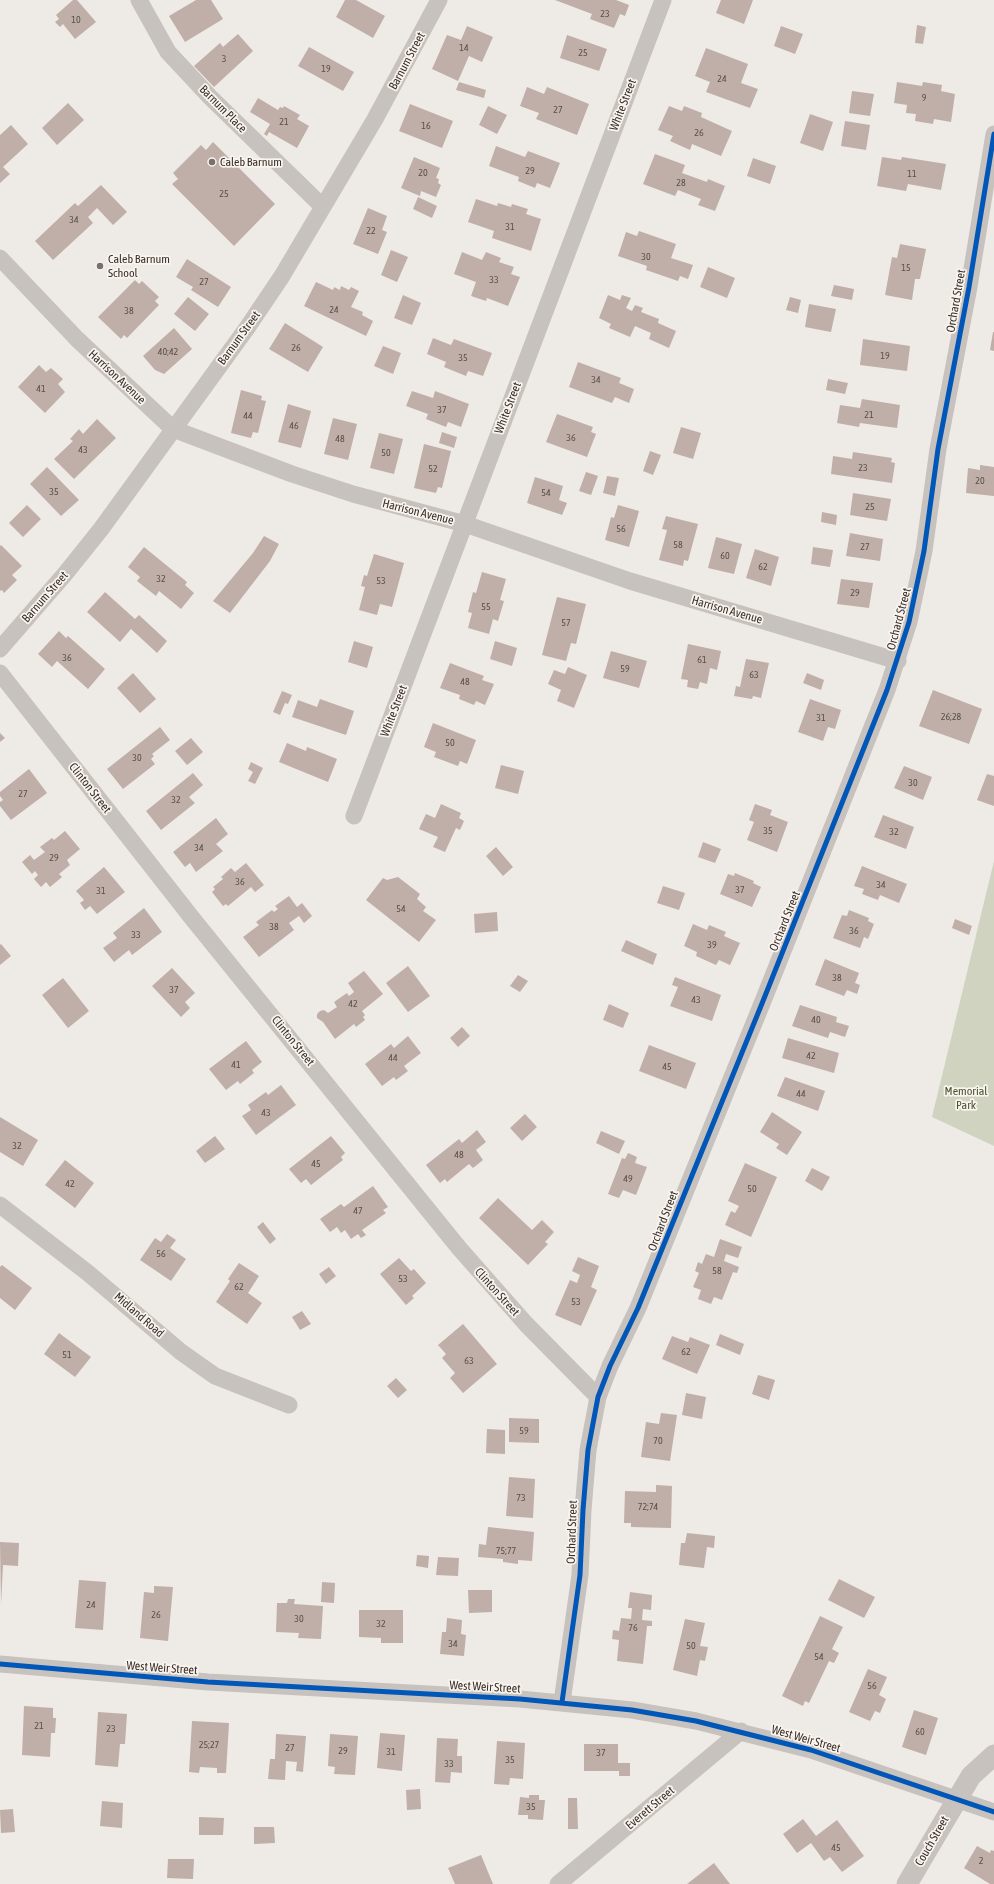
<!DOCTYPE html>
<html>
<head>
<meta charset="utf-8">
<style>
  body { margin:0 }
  canvas { display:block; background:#eeeae5 }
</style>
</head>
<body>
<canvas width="994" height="1884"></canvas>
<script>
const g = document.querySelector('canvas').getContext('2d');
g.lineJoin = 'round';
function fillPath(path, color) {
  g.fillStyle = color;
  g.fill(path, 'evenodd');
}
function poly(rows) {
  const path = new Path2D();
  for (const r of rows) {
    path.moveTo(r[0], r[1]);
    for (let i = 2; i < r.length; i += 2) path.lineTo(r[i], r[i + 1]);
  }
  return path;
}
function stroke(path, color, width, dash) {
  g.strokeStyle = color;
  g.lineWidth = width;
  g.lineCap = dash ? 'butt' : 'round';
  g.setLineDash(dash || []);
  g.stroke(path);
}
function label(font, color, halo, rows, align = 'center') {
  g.font = font + ' "Asap Condensed",sans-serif';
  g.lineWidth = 3.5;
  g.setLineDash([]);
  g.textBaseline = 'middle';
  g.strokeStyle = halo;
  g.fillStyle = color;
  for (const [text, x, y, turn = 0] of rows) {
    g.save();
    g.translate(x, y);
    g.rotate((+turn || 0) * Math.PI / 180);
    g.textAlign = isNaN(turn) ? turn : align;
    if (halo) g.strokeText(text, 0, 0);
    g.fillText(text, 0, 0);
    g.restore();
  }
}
const green = poly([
  [994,861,994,1146,932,1117]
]);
const building = poly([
  [73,0,77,0,96,22,75,39,63,24,60,27,55,22,59,19,56,15],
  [196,0,211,0,223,19,185,42,169,16],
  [345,0,356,0,385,16,373,38,336,17],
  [555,0,616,0,629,5,625,16,620,14,614,28,590,19,592,14],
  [721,0,753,0,744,24,716,13],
  [917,25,926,27,923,44,915,43],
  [467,26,493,37,482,62,469,56,458,81,432,69,447,35,461,40],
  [781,26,803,34,795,54,774,46],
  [238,34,253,51,214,87,194,66,220,43,223,47],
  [567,35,607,49,599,71,560,58],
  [309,47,354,72,343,91,298,66],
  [706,48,748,64,741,83,758,89,750,108,706,92,710,82,695,76],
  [459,82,486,90,484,98,456,90],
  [897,82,922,86,923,82,942,85,941,91,955,94,951,122,934,119,933,124,915,121,916,114,906,113,907,105,894,103],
  [527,87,544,94,547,87,589,104,577,135,536,119,539,113,520,106],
  [852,91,874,94,870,116,849,113],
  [258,98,278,110,280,107,283,108,284,106,300,115,297,119,309,126,297,148,269,132,267,136,264,134,270,124,250,112],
  [68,103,84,120,57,145,42,128],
  [410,104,453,121,442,148,399,131],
  [488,106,507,115,497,134,479,125],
  [669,106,682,111,684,106,702,113,701,117,732,131,721,156,692,144,690,150,670,141,673,136,658,130],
  [810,114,833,122,823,151,800,143],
  [845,121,870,125,866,150,841,146],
  [11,125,28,144,3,167,10,174,0,183,0,135],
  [213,142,275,204,234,246,172,184,178,179,173,173,201,145,206,150],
  [496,146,525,157,528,151,560,163,550,188,537,183,535,188,518,181,519,177,489,166],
  [655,154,685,165,682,173,707,182,708,179,725,186,715,211,698,205,701,199,678,190,675,196,643,184],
  [414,157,440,168,436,178,439,179,438,183,441,185,436,197,421,191,420,196,401,188],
  [882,157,901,160,902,157,946,164,941,190,908,184,906,191,877,186],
  [753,158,776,166,770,184,747,176],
  [101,185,127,212,113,225,97,208,88,217,93,223,53,260,35,241,75,203,78,206],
  [418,197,437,206,432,218,413,209],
  [476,199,497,206,498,203,511,207,512,204,528,209,526,214,541,219,531,251,492,238,494,231,468,222],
  [368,208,387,216,382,230,387,232,378,254,353,244],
  [639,231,676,244,671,258,693,265,688,279,680,276,678,281,646,270,647,266,618,256,626,232,637,236],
  [900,244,926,249,920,279,915,279,912,300,885,295,892,257,897,258],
  [391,250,408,257,397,282,381,275],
  [462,252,482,260,486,252,501,258,499,262,514,267,511,274,520,277,508,306,487,298,486,301,471,296,476,282,454,274],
  [187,259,231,287,218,307,191,290,193,287,176,277],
  [708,267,735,278,727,298,700,287],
  [135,280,139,284,142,281,159,297,155,301,159,305,127,338,124,335,121,339,98,317],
  [316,282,333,290,334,287,340,290,341,286,349,290,351,287,359,291,351,307,363,312,362,315,373,321,366,336,304,306],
  [834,285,854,289,852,300,831,296],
  [403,295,421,303,412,325,394,318],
  [608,295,620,300,622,295,631,298,626,308,632,311,635,305,643,308,641,312,659,319,658,323,676,331,669,348,649,339,651,333,635,326,630,337,609,328,611,324,599,318],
  [188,297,209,314,195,331,174,314],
  [790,297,801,300,798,313,786,310],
  [809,304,836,309,831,332,805,327],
  [285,323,323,347,308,372,269,349],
  [174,328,192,349,164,374,155,370,143,356],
  [993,332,994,332,994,351,990,350],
  [433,338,451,345,454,339,492,353,483,376,468,371,466,376,444,367,446,362,427,354],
  [863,339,910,346,907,371,860,365],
  [383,346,401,353,393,374,374,366],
  [578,362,621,378,619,383,634,389,629,403,615,397,612,403,569,387],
  [39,365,46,372,51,368,63,379,58,384,65,392,45,413,18,387],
  [828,379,848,383,845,394,826,390],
  [241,390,262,396,261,400,266,401,258,433,253,432,251,438,231,433],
  [412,391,433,398,435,391,469,404,461,427,448,422,446,427,426,419,428,414,406,406],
  [862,399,900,405,897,428,860,423,859,427,837,423,840,405,860,408],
  [288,404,311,411,301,448,278,442],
  [557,414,593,427,591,432,596,434,587,457,546,442],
  [333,418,357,424,348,460,324,454],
  [97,419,116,438,74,479,54,459,73,441,70,439,79,429,83,434],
  [681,427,701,433,693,459,673,453],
  [442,432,457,437,454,448,439,443],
  [379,433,403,439,394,474,370,468],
  [424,444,451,451,442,488,438,487,436,493,414,488],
  [650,451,661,455,653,475,643,471],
  [853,452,892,458,891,462,895,463,892,483,831,474,833,456,852,459],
  [980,465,994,467,994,496,966,493,968,468,980,470],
  [47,467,79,500,61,516,30,484],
  [586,472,598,476,591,495,579,491],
  [607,476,619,478,615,496,603,493],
  [535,477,563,486,559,500,567,503,562,515,527,503],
  [853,493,891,499,887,521,850,515],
  [27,505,41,519,23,537,9,523],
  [618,505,639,511,629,547,605,540,611,517,614,518],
  [822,512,837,515,836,525,821,522],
  [666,516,698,524,688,561,684,560,683,566,659,560,667,530,662,529],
  [850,533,883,539,880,561,846,556],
  [264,536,279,544,270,561,230,613,213,601,253,553],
  [716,537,742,544,734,574,708,568],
  [1,545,22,566,12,575,17,580,4,593,2,590,0,591,0,546],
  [144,547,187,582,185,585,194,593,181,609,159,591,156,596,137,581,140,577,128,567],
  [813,547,833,550,830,567,811,564],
  [755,549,779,557,771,586,746,578],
  [374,554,404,563,392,607,380,604,377,615,359,610,365,587,361,586,364,575,367,576],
  [482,572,506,579,500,600,504,601,498,621,493,619,489,634,468,628,472,613,468,612,473,592,476,593],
  [841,579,873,583,869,608,837,604],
  [105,592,135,619,139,615,167,641,157,653,131,629,120,642,87,612],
  [557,597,586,604,576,644,571,643,566,661,542,655],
  [59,631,66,638,68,636,105,669,88,689,57,661,52,667,38,654],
  [354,641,373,647,367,668,348,662],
  [495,641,517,648,512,666,490,659],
  [688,644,721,651,717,670,710,668,707,684,700,682,698,689,687,687,688,680,681,679],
  [611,651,647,661,639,688,603,678],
  [746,659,769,663,761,698,753,696,752,699,734,696,736,686,740,687],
  [450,663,484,676,482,680,494,684,485,705,476,701,474,705,459,699,460,695,440,688],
  [568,667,587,675,574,708,557,701,561,690,548,684,554,670,565,674],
  [133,673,156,699,140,713,117,688],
  [807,673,824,680,821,690,803,683],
  [933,690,982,709,969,744,919,726],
  [282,691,292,695,288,704,285,703,280,715,273,712],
  [320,699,354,711,346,735,292,717,298,700,317,707],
  [810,699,841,710,835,729,828,727,823,741,798,732],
  [433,723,476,740,467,764,460,761,458,766,434,757,436,752,424,747],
  [160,727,170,740,152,754,154,756,151,759,155,764,123,789,107,769],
  [0,733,5,738,0,742],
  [191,738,203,752,187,765,175,751],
  [287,743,306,751,307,747,337,759,328,782,279,762],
  [251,762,263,768,255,784,248,781,253,772,248,769],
  [501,765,524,771,518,794,495,788],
  [904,766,932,777,923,800,894,788],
  [29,769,47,793,11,820,0,806,0,802,3,800,0,796,0,792],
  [193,773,203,785,189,797,195,803,161,830,146,811],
  [987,774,994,776,994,806,977,800],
  [441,804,461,813,459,818,464,821,460,830,456,828,445,852,433,847,438,837,419,829,426,814,435,818],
  [755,804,772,810,770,815,788,822,777,852,747,840,754,822,749,820],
  [883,815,914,827,906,849,874,837],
  [216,818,228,834,216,844,223,851,196,872,190,863,185,867,173,852],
  [65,831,80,849,67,860,70,865,59,874,62,877,50,887,46,882,41,887,34,879,38,875,35,871,32,874,22,862,30,855,34,860,45,852,40,847,52,838,54,840],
  [703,842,721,849,715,863,698,857],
  [496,847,513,867,503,876,486,856],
  [246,863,264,885,255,892,251,887,228,906,226,904,223,906,212,892,215,889,213,887,223,879,221,877,231,868,235,872],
  [862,866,907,884,899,903,880,895,878,900,862,894,864,889,854,886],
  [104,867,125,892,97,914,90,906,85,910,80,903,84,900,76,891],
  [735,873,754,881,753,883,761,887,752,907,720,894,728,874,734,876],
  [398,877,420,894,417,899,426,907,423,911,436,920,419,942,366,900,383,878,387,880],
  [663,886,685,893,679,910,657,903],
  [289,896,297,907,302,903,312,916,304,923,299,916,289,923,294,930,259,957,243,937,259,925,256,922,272,910,274,912,278,909,275,906],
  [144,908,162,932,132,955,129,950,114,962,103,948,117,938,113,933],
  [849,910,869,918,868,921,874,924,868,939,864,937,860,948,833,938,842,915,847,916],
  [497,912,498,931,475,933,474,914],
  [955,919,972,926,969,935,952,928],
  [693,924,707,930,709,925,726,932,724,936,740,943,730,965,719,960,716,965,696,956,697,952,684,946],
  [626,940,657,954,653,965,621,951],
  [1,944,11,956,0,965,0,945],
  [825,959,859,973,855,983,860,985,857,994,847,990,844,996,815,985],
  [408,966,430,996,408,1012,386,983],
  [172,968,195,993,185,1002,190,1008,181,1017,152,986],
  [364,971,383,994,362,1011,365,1015,363,1017,365,1020,356,1027,354,1024,335,1039,323,1022,317,1018,317,1014,320,1011,324,1010,328,1013,337,1007,334,1002,347,993,349,996,354,992,348,983],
  [518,975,528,981,520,992,510,986],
  [675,977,721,995,712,1021,670,1006,678,987,672,985],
  [63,978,89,1011,68,1028,42,995],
  [609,1004,629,1013,623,1028,603,1020],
  [800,1005,837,1017,836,1022,849,1026,845,1037,830,1032,828,1038,792,1026],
  [462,1027,470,1036,458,1047,450,1038],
  [408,1036,421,1053,404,1066,408,1071,396,1080,394,1077,382,1086,365,1064,391,1044,394,1048],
  [788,1038,839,1053,834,1073,782,1058],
  [246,1041,262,1062,252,1070,254,1073,240,1084,238,1081,226,1090,209,1069],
  [649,1045,696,1063,686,1089,639,1071],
  [785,1077,825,1091,818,1111,777,1096],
  [281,1085,296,1105,256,1135,242,1116,251,1110,248,1105,266,1092,268,1095],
  [772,1112,802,1132,787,1155,776,1148,779,1144,760,1132],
  [525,1114,537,1127,522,1141,510,1128],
  [0,1117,38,1140,23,1166,0,1152],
  [477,1130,486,1142,476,1150,483,1160,473,1168,469,1164,447,1182,445,1179,440,1183,426,1165,459,1139,462,1143],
  [601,1131,625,1141,619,1154,596,1143],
  [215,1136,225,1149,205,1163,196,1151],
  [331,1136,345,1153,341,1157,343,1160,311,1185,306,1179,301,1183,289,1169],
  [628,1153,637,1157,635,1163,647,1167,636,1195,623,1190,619,1198,608,1194,622,1158,625,1159],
  [65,1160,94,1183,75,1208,45,1185],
  [745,1163,777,1177,751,1237,725,1225,731,1211,735,1213,739,1206,728,1201],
  [812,1168,830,1177,822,1191,805,1181],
  [373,1186,388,1207,383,1210,386,1213,362,1230,366,1235,361,1238,358,1234,351,1239,345,1230,341,1233,337,1227,330,1232,320,1219,341,1204,344,1207],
  [498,1198,532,1230,542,1220,554,1232,545,1242,548,1244,528,1265,479,1218],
  [263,1222,276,1239,270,1244,257,1227],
  [167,1234,176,1240,170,1248,186,1259,171,1281,140,1260,155,1238,161,1242],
  [720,1239,742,1247,738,1258,726,1254,724,1261,739,1267,737,1273,733,1272,722,1300,714,1297,711,1304,698,1299,701,1290,693,1287,699,1273,695,1271,698,1262,702,1264,706,1254,714,1257],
  [578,1257,599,1266,591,1287,597,1290,581,1326,555,1315,570,1280,577,1283,580,1275,572,1271],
  [399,1258,411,1271,414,1269,426,1283,412,1296,414,1298,406,1305,380,1274],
  [239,1263,259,1276,248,1293,262,1303,247,1324,216,1302,230,1281,228,1279],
  [2,1265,32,1288,15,1310,0,1298,0,1267],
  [329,1267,336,1276,326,1284,319,1274],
  [302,1311,311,1324,300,1330,292,1317],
  [463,1324,497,1364,463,1393,450,1378,455,1373,442,1358,446,1354,438,1345],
  [59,1333,91,1357,75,1377,44,1354],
  [720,1334,744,1344,740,1355,716,1345],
  [672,1336,688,1342,690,1337,710,1345,697,1374,662,1359],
  [758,1375,775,1380,769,1400,752,1394],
  [396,1378,407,1390,398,1398,387,1386],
  [686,1393,706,1397,702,1419,682,1415],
  [661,1413,677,1415,670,1461,641,1457,646,1422,659,1424],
  [509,1418,539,1419,539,1443,509,1442],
  [487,1429,505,1430,505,1454,486,1453],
  [509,1477,535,1479,533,1518,506,1516],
  [656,1485,672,1486,671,1528,631,1527,631,1523,624,1523,625,1491,656,1492],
  [488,1527,534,1532,532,1561,518,1560,518,1564,503,1562,503,1559,478,1557,479,1544,486,1545],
  [687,1533,715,1536,714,1548,707,1547,704,1568,679,1565,681,1543,685,1543],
  [0,1542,19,1543,18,1566,3,1565,1,1605],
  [417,1555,429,1556,428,1568,416,1566],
  [438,1557,459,1558,458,1576,436,1575],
  [839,1579,875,1597,864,1618,828,1600],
  [79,1580,106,1582,103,1630,75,1628],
  [322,1582,335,1583,334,1603,321,1602],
  [154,1586,173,1587,168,1641,140,1638,144,1592,154,1593],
  [468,1590,492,1590,492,1612,469,1613],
  [630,1592,652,1595,651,1610,643,1609,642,1620,652,1621,652,1626,647,1626,643,1664,617,1661,619,1640,612,1639,613,1630,619,1631,621,1618,631,1619,632,1608,628,1608],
  [288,1599,295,1599,294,1604,323,1606,321,1639,298,1638,299,1633,276,1632,277,1603,287,1603],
  [359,1610,403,1610,403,1643,381,1643,381,1638,359,1637],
  [820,1616,843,1627,832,1649,839,1653,834,1663,829,1661,809,1703,805,1701,803,1706,782,1696],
  [447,1618,462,1620,461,1634,466,1635,464,1656,440,1654,442,1632,446,1632],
  [685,1619,705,1623,700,1646,708,1647,705,1661,700,1660,697,1676,673,1670],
  [868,1669,887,1677,879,1695,886,1699,880,1713,875,1711,870,1721,849,1712],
  [24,1706,53,1708,53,1718,56,1718,55,1733,51,1733,50,1757,22,1755],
  [914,1710,938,1718,926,1755,902,1747],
  [98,1712,127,1714,125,1744,120,1744,118,1767,95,1765],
  [192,1721,229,1723,226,1773,217,1773,217,1768,200,1767,199,1773,189,1772],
  [380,1733,405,1735,402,1771,377,1768],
  [276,1734,306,1736,303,1772,296,1771,297,1762,286,1761,285,1780,268,1779,270,1759,275,1759],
  [330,1734,358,1736,355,1775,334,1774,335,1767,328,1766],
  [437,1738,458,1739,457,1756,462,1756,462,1773,451,1772,450,1783,435,1782],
  [497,1741,525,1743,523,1779,510,1778,509,1785,494,1784],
  [584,1744,618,1744,618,1763,630,1763,630,1776,619,1776,619,1771,584,1771],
  [420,1789,421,1809,407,1810,406,1790],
  [529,1795,539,1795,539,1800,545,1800,543,1820,528,1819,528,1815,518,1815,520,1797,529,1798],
  [568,1798,577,1798,578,1829,568,1829],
  [102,1801,123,1803,122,1828,100,1826],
  [13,1809,15,1832,1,1833,0,1810],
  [199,1817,224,1818,223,1835,199,1835],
  [803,1819,816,1836,837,1820,864,1856,842,1872,830,1857,824,1861,811,1843,797,1853,783,1834],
  [254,1827,274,1827,275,1843,254,1844],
  [977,1846,990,1853,991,1850,994,1851,994,1884,990,1884,964,1868],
  [481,1855,493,1884,455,1884,448,1868],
  [168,1859,194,1859,193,1879,167,1878],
  [714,1863,730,1884,687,1884]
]);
const minor = poly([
  [139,0,168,52,210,97,323,207],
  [0,258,77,339,173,429,292,474,353,494,465,524,630,581,898,661],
  [0,649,65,574,101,529,247,328,282,276,375,119,439,0],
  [0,673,192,918,459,1248,526,1324,598,1397],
  [354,816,663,0],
  [0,1205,88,1273,181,1352,215,1376,289,1405],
  [0,1664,208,1682,520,1699,632,1710,696,1721,811,1750,994,1812],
  [562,1702,580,1575,583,1510,588,1450,598,1397,610,1366,638,1308,763,1001,887,690,909,622,924,551,938,449,969,287,994,134],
  [558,1884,741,1731]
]);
const tertiary = poly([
  [907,1884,971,1776,994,1755]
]);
const cycleway = poly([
  [0,1664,208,1682,520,1699,632,1710,696,1721,811,1750,994,1812],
  [562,1702,580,1575,583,1510,588,1450,598,1397,610,1366,638,1308,763,1001,887,690,909,622,924,551,938,449,969,287,994,134]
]);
const markers = [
  [212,162,4,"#78716d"],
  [100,266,4,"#78716d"]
];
const numberNames = [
  ["23",605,14],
  ["10",76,20],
  ["14",464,48],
  ["25",583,53],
  ["3",224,59],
  ["19",326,69],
  ["24",722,79],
  ["9",924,98],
  ["27",558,110],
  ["21",284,122],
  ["16",426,126],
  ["26",699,133],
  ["29",530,171],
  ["20",423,173],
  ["11",912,174],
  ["28",681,183],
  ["25",224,194],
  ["34",74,220],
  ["31",510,227],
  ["22",371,231],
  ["30",646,257],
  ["15",906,268],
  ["33",494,280],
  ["27",204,282],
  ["24",334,310],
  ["38",129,311],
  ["26",296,348],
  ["40;42",168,352],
  ["19",885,356],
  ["35",463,358],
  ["34",596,380],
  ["41",41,389],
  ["37",442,410],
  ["21",869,415],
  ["44",248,416],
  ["46",294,426],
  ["36",571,438],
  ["48",340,439],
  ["43",83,450],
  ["50",386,453],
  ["23",863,468],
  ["52",433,469],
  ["20",980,481],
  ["35",54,492],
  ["54",546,493],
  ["25",870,507],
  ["56",621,529],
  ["58",678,545],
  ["27",865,547],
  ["60",725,556],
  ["62",763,567],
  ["32",161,579],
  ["53",381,581],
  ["29",855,593],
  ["55",486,607],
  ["57",566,623],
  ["36",67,658],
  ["61",702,660],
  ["59",625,669],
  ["63",754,675],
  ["48",465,682],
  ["26;28",951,717],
  ["31",821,718],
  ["50",450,743],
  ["30",137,758],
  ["30",913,783],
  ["27",23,794],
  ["32",176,800],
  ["35",768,831],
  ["32",894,832],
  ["34",199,848],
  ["29",54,858],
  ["36",240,882],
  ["34",881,885],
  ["37",740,890],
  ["31",101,891],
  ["54",401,909],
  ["38",274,927],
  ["36",854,931],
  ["33",136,935],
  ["39",712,945],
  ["38",837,978],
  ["37",174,990],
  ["43",696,1000],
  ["42",353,1004],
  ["40",816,1020],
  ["42",811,1056],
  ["44",393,1058],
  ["41",236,1065],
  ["45",667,1067],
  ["44",801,1094],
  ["43",266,1113],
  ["32",17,1146],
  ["48",459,1155],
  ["45",316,1164],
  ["49",628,1179],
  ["42",70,1184],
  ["50",752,1189],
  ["47",358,1211],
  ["56",161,1254],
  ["58",717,1271],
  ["53",403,1279],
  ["62",239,1287],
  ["53",576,1302],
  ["62",686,1352],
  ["51",67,1355],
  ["63",469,1361],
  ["59",524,1431],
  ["70",658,1441],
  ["73",521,1498],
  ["72;74",648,1507],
  ["75;77",506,1551],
  ["24",91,1605],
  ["26",156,1615],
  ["30",299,1619],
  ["32",381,1624],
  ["76",633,1628],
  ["34",453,1644],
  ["50",691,1646],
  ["54",819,1657],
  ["56",872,1686],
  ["21",39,1726],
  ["23",111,1729],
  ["60",920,1732],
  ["25;27",209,1745],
  ["27",290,1748],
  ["29",343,1751],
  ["31",391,1752],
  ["37",601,1753],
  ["35",510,1760],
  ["33",449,1764],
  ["35",531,1807],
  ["45",836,1848],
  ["2",981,1861]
];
const streetNames = [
  ["Barnum Street",407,61,-62],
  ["White Street",623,105,-69],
  ["Barnum Place",223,109,45],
  ["Orchard Street",956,301,-80],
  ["Barnum Street",239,338,-54],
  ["Harrison Avenue",117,377,43],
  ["White Street",508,408,-69],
  ["Harrison Avenue",418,512,14],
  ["Barnum Street",45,597,-49],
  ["Harrison Avenue",727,610,16],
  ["Orchard Street",899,619,-75],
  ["White Street",394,711,-69],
  ["Clinton Street",90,788,52],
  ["Orchard Street",785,921,-68],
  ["Clinton Street",293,1041,51],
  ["Orchard Street",663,1221,-69],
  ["Clinton Street",497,1292,48],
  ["Midland Road",139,1315,41],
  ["Orchard Street",572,1532,-88],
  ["West Weir Street",162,1668,4],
  ["West Weir Street",485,1687,3],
  ["West Weir Street",806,1739,16],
  ["Everett Street",650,1808,-40],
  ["Couch Street",932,1841,-60]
];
const poiNames = [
  ["Caleb Barnum",220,162],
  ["Caleb Barnum",108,259],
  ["School",108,273]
];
const parkNames = [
  ["Memorial",966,1091],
  ["Park",966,1105]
];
fillPath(green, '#cfd3c0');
fillPath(building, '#c0afa8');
stroke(minor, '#c8c2be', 17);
stroke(tertiary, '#c8c2be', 21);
stroke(cycleway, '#0057b8', 5);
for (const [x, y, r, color] of markers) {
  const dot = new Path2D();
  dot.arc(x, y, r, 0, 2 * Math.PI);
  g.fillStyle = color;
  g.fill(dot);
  stroke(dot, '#faf4ee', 1.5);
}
label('10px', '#5b504b', null, numberNames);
label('12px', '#39302c', '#faf4ee', streetNames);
label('12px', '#39302c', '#faf4ee', poiNames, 'left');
label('12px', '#485531', '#faf4ee', parkNames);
</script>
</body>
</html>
